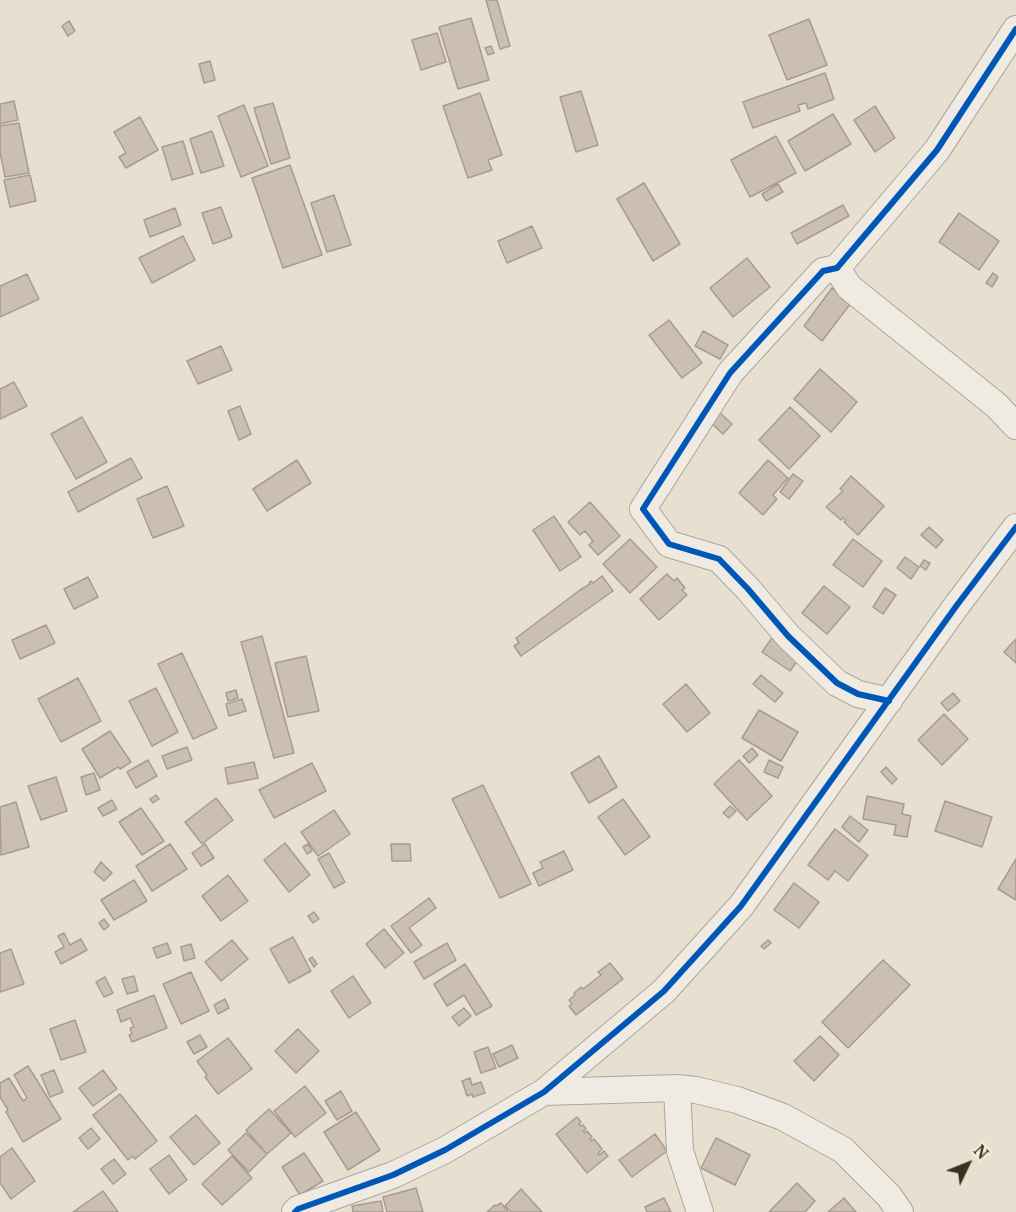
<!DOCTYPE html>
<html>
<head>
<meta charset="utf-8">
<style>
  body { margin:0 }
  #map { position:relative; width:1016px; height:1212px; overflow:hidden; background:#e7e0d1; font-family:"Noto Serif",serif }
  canvas { display:block }
  .north { position:absolute; left:938px; top:1134px; width:60px; height:60px; -webkit-text-stroke:4px #f7eed8; paint-order:stroke; rotate:47deg; font-size:16px; font-weight:700; line-height:24px; text-align:center; color:#3d2e20 }
  .north::after { content:''; display:block; margin:auto; width:21px; height:27px; background:#3d2e20; clip-path:polygon(50% 0,100% 100%,50% 72%,0 100%) }
</style>
</head>
<body>
<div id="map">
<canvas width="1016" height="1212"></canvas>
<div class="north">N</div>
</div>
<script>
const g = document.querySelector('canvas').getContext('2d');
g.lineJoin = 'round';
function fillPath(path, color) {
  g.fillStyle = color;
  g.fill(path, 'evenodd');
}
function poly(rows) {
  const path = new Path2D();
  for (const r of rows) {
    path.moveTo(r[0], r[1]);
    for (let i = 2; i < r.length; i += 2) path.lineTo(r[i], r[i + 1]);
  }
  return path;
}
function stroke(path, color, width, dash) {
  g.strokeStyle = color;
  g.lineWidth = width;
  g.lineCap = dash ? 'butt' : 'round';
  g.setLineDash(dash || []);
  g.stroke(path);
}
const building = poly([
  [486,0,497,0,510,46,500,49,486,0],
  [471,18,489,80,458,89,439,27,471,18],
  [809,19,827,65,787,80,769,35,809,19],
  [69,21,75,31,68,36,62,26,69,21],
  [437,33,446,62,421,70,412,40,437,33],
  [491,46,494,53,488,55,485,48,491,46],
  [210,61,215,80,204,83,199,64,210,61],
  [825,73,834,99,808,109,806,103,798,105,800,111,753,128,743,102,825,73],
  [581,91,598,145,576,152,560,97,581,91],
  [480,93,502,155,488,160,492,170,468,178,443,106,480,93],
  [14,101,18,120,0,124,0,104,14,101],
  [273,103,290,158,271,164,254,108,273,103],
  [244,105,268,166,241,177,218,116,244,105],
  [875,106,895,138,875,152,854,120,875,106],
  [833,114,851,144,805,171,788,141,833,114],
  [140,117,158,150,126,168,119,157,126,153,114,132,140,117],
  [19,123,29,173,5,177,0,152,0,126,19,123],
  [212,131,224,166,201,173,190,139,212,131],
  [776,136,796,173,750,197,731,160,776,136],
  [183,141,193,174,172,180,162,147,183,141],
  [290,165,322,255,283,268,252,178,290,165],
  [30,175,36,201,10,207,4,180,30,175],
  [644,183,680,244,653,261,617,199,644,183],
  [778,184,783,192,766,201,762,194,778,184],
  [334,195,351,245,327,252,311,203,334,195],
  [843,205,849,216,797,244,791,233,843,205],
  [221,207,232,237,213,244,202,213,221,207],
  [175,208,181,225,150,237,144,220,175,208],
  [959,213,999,241,979,270,939,242,959,213],
  [532,226,542,248,507,263,498,241,532,226],
  [183,236,195,260,152,283,139,258,183,236],
  [747,258,770,287,733,317,710,288,747,258],
  [993,273,998,277,992,287,986,283,993,273],
  [27,274,39,299,0,317,0,286,27,274],
  [832,288,851,303,822,341,804,326,832,288],
  [669,320,702,363,682,378,649,335,669,320],
  [703,331,728,345,720,359,695,346,703,331],
  [221,346,232,370,198,384,187,361,221,346],
  [820,369,857,402,831,432,794,399,820,369],
  [14,382,27,406,0,419,0,389,14,382],
  [240,406,251,434,239,440,228,411,240,406],
  [790,407,820,436,789,469,759,440,790,407],
  [718,411,732,424,723,434,709,421,718,411],
  [82,417,107,462,76,479,51,434,82,417],
  [131,458,142,478,78,512,68,492,131,458],
  [297,460,311,483,267,511,253,489,297,460],
  [768,460,788,478,773,495,777,499,763,515,739,493,768,460],
  [793,474,803,481,789,499,780,492,793,474],
  [851,476,884,506,858,535,844,522,846,520,843,518,841,520,826,507,843,491,840,489,851,476],
  [167,486,184,526,153,538,137,499,167,486],
  [590,502,620,536,598,555,589,545,593,541,585,531,580,535,568,522,590,502],
  [554,516,581,557,560,571,533,530,554,516],
  [929,527,943,540,936,548,921,535,929,527],
  [630,539,657,567,630,593,603,564,630,539],
  [853,539,882,561,863,587,833,565,853,539],
  [905,557,919,567,911,579,897,568,905,557],
  [924,560,930,563,926,570,920,566,924,560],
  [667,574,674,581,677,578,685,588,682,590,687,595,659,620,640,599,667,574],
  [602,576,613,591,521,656,514,646,519,643,516,638,580,590,590,584,589,583,591,581,593,583,602,576],
  [88,577,98,597,74,609,64,589,88,577],
  [824,586,850,607,827,634,802,613,824,586],
  [885,588,896,595,883,614,873,607,885,588],
  [46,625,55,643,20,659,12,640,46,625],
  [262,636,294,753,274,758,241,642,262,636],
  [772,638,800,657,790,671,762,652,772,638],
  [1016,639,1016,663,1004,652,1016,639],
  [182,653,217,728,193,739,158,664,182,653],
  [306,656,319,711,288,717,275,663,306,656],
  [761,675,783,693,775,702,753,684,761,675],
  [78,678,101,721,61,742,38,699,78,678],
  [686,684,710,713,687,732,663,704,686,684],
  [156,688,178,732,152,746,129,701,156,688],
  [236,690,238,698,228,701,226,693,236,690],
  [953,693,960,701,948,711,941,703,953,693],
  [242,699,246,711,229,716,226,704,242,699],
  [759,710,798,732,781,761,742,738,759,710],
  [944,714,968,739,942,765,918,740,944,714],
  [110,731,131,762,120,769,118,767,100,778,82,749,110,731],
  [187,747,192,760,167,769,162,756,187,747],
  [752,748,758,755,749,763,743,756,752,748],
  [599,756,617,787,589,803,571,773,599,756],
  [148,760,157,776,136,788,127,772,148,760],
  [739,760,772,796,747,820,714,784,739,760],
  [769,760,783,767,778,778,764,772,769,760],
  [254,762,258,778,228,784,225,768,254,762],
  [312,763,326,791,274,818,259,790,312,763],
  [886,767,897,779,892,784,881,772,886,767],
  [94,773,100,790,86,795,81,777,94,773],
  [56,777,67,811,41,820,28,786,56,777],
  [483,785,531,884,500,898,452,799,483,785],
  [156,795,159,799,153,803,150,799,156,795],
  [867,796,904,804,902,814,911,816,907,837,894,835,896,825,863,819,867,796],
  [216,798,233,820,202,844,185,822,216,798],
  [623,799,650,837,625,855,598,817,623,799],
  [112,800,117,809,103,816,98,808,112,800],
  [945,801,992,817,982,847,935,831,945,801],
  [16,802,29,847,1,855,0,807,16,802],
  [730,806,736,811,729,818,723,813,730,806],
  [141,808,164,841,142,855,119,822,141,808],
  [334,810,350,834,318,856,301,832,334,810],
  [850,816,868,830,859,842,842,827,850,816],
  [835,829,868,855,848,881,835,871,828,880,808,865,835,829],
  [285,843,310,875,289,892,264,860,285,843],
  [170,844,187,869,152,891,136,866,170,844],
  [205,844,214,858,201,866,192,853,205,844],
  [308,844,312,851,307,854,303,847,308,844],
  [391,844,410,844,411,861,392,861,391,844],
  [564,851,573,870,539,886,533,873,543,868,540,862,564,851],
  [329,853,345,882,334,888,318,859,329,853],
  [1016,859,1016,900,998,889,1016,859],
  [101,862,112,873,104,881,94,872,101,862],
  [228,875,248,901,221,921,202,896,228,875],
  [134,880,147,901,114,920,101,900,134,880],
  [794,883,819,902,799,928,774,910,794,883],
  [429,898,436,908,409,928,422,945,411,953,391,926,429,898],
  [314,912,319,919,313,923,308,916,314,912],
  [104,919,109,926,104,930,99,923,104,919],
  [384,929,404,953,385,968,366,944,384,929],
  [64,933,70,945,81,939,87,950,61,964,55,952,64,947,58,936,64,933],
  [293,937,311,971,289,983,270,949,293,937],
  [232,940,248,959,221,981,205,962,232,940],
  [768,940,771,943,764,949,761,946,768,940],
  [167,943,171,953,157,958,153,948,167,943],
  [447,943,456,960,424,979,414,962,447,943],
  [191,944,195,958,184,961,181,947,191,944],
  [11,949,24,984,0,992,0,953,11,949],
  [312,957,317,964,314,967,309,959,312,957],
  [883,960,910,985,848,1048,822,1022,883,960],
  [610,963,623,979,576,1015,569,1006,572,1004,569,1000,575,995,574,993,581,987,583,989,601,975,598,972,610,963],
  [465,964,492,1006,476,1015,464,995,447,1006,434,984,465,964],
  [191,972,209,1011,181,1024,163,984,191,972],
  [134,976,138,991,127,994,122,979,134,976],
  [353,976,371,1003,349,1018,331,991,353,976],
  [105,977,113,993,104,997,96,982,105,977],
  [154,995,167,1028,132,1042,129,1035,132,1034,130,1028,134,1027,130,1018,121,1022,117,1010,154,995],
  [225,999,229,1008,218,1014,214,1005,225,999],
  [464,1008,471,1016,459,1026,452,1017,464,1008],
  [75,1020,86,1052,61,1060,50,1029,75,1020],
  [298,1029,319,1051,296,1073,275,1051,298,1029],
  [200,1035,207,1047,194,1054,187,1042,200,1035],
  [820,1036,839,1055,814,1081,794,1061,820,1036],
  [228,1038,252,1069,218,1094,205,1077,207,1075,197,1061,228,1038],
  [512,1045,518,1058,499,1067,493,1054,512,1045],
  [488,1047,496,1068,481,1073,474,1052,488,1047],
  [28,1066,61,1119,23,1142,6,1112,8,1110,0,1097,0,1083,9,1078,23,1101,27,1098,14,1075,28,1066],
  [54,1070,63,1092,50,1097,41,1075,54,1070],
  [103,1070,117,1089,93,1106,79,1088,103,1070],
  [470,1078,472,1085,481,1082,485,1093,473,1097,472,1094,467,1096,462,1081,470,1078],
  [305,1086,326,1113,295,1137,274,1111,305,1086],
  [341,1091,352,1111,337,1120,325,1101,341,1091],
  [120,1094,157,1141,135,1159,133,1156,128,1160,93,1115,120,1094],
  [269,1109,291,1133,267,1154,246,1130,269,1109],
  [356,1112,380,1150,348,1170,324,1132,356,1112],
  [196,1115,220,1143,194,1165,170,1137,196,1115],
  [577,1117,581,1122,579,1124,580,1126,583,1125,586,1129,583,1131,585,1133,587,1131,592,1137,590,1139,591,1141,594,1139,602,1149,598,1153,599,1155,604,1151,608,1156,587,1173,556,1134,577,1117],
  [91,1128,100,1139,88,1149,79,1138,91,1128],
  [246,1133,267,1154,249,1172,228,1150,246,1133],
  [655,1134,667,1151,632,1177,619,1160,655,1134],
  [716,1138,750,1155,735,1185,701,1168,716,1138],
  [12,1148,35,1181,11,1199,0,1183,0,1157,12,1148],
  [304,1153,323,1181,300,1195,282,1167,304,1153],
  [169,1155,187,1180,169,1194,150,1169,169,1155],
  [232,1156,252,1178,222,1205,202,1184,232,1156],
  [114,1159,126,1174,113,1184,101,1169,114,1159],
  [797,1183,815,1201,805,1212,769,1212,797,1183],
  [416,1188,423,1212,387,1212,383,1197,416,1188],
  [521,1189,542,1212,511,1212,505,1206,521,1189],
  [103,1191,118,1212,73,1212,103,1191],
  [664,1198,671,1212,647,1212,645,1207,664,1198],
  [844,1198,856,1212,828,1212,844,1198],
  [381,1201,383,1212,353,1212,352,1206,381,1201],
  [501,1203,508,1212,487,1212,495,1205,496,1206,501,1203]
]);
const street = poly([
  [837,268,849,287,996,405,1016,426],
  [889,701,858,694,837,683,788,636,748,589,719,559,669,544,643,509,730,373,823,271,837,268,937,150,1016,29],
  [677,1088,680,1151,700,1212],
  [544,1092,677,1088,696,1090,737,1100,783,1117,843,1150,889,1196,900,1212],
  [295,1212,298,1209,393,1175,445,1150,544,1092,664,991,741,906,957,605,1016,527]
]);
const cycleway = poly([
  [889,701,858,694,837,683,788,636,748,589,719,559,669,544,643,509,730,373,823,271,837,268,937,150,1016,29],
  [295,1212,298,1209,393,1175,445,1150,544,1092,664,991,741,906,957,605,1016,527]
]);
fillPath(building, '#cbbfb2');
stroke(building, '#a89c90', 1.5);
stroke(street, '#ada599', 28);
stroke(street, '#efebe3', 26);
stroke(cycleway, '#0057b8', 6);
</script>
</body>
</html>
